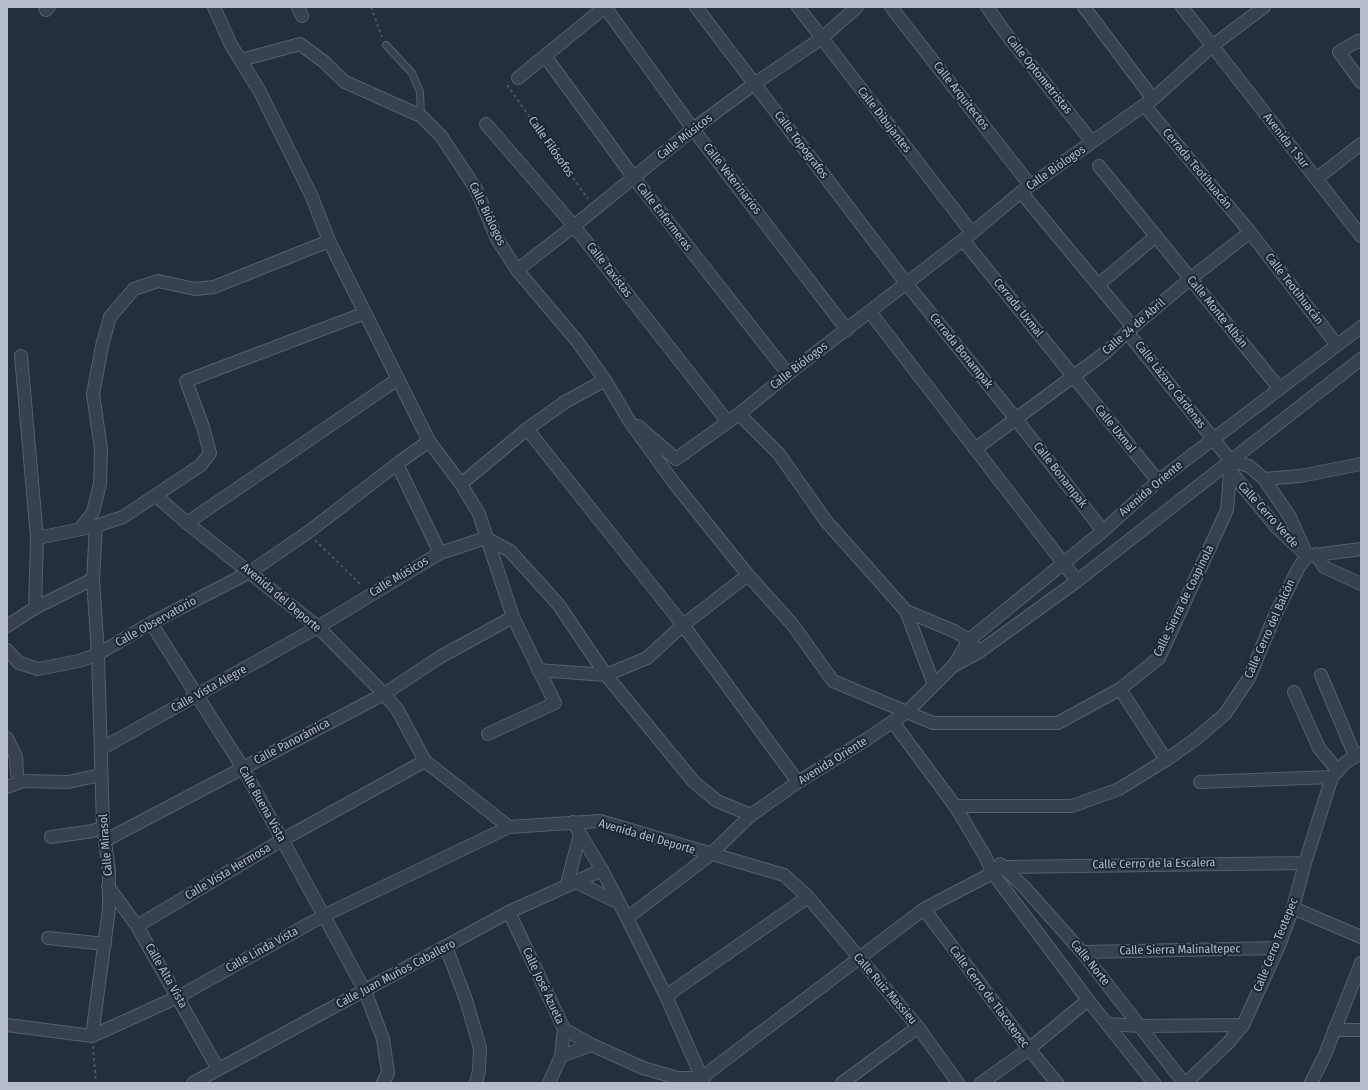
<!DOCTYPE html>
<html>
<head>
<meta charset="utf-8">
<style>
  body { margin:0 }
  #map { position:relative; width:1368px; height:1090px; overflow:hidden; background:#242f3e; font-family:"Fira Sans Condensed",sans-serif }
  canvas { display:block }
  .frame { position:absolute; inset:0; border:8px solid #b4bcc9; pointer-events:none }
</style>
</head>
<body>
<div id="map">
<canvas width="1368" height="1090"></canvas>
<div class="frame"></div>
</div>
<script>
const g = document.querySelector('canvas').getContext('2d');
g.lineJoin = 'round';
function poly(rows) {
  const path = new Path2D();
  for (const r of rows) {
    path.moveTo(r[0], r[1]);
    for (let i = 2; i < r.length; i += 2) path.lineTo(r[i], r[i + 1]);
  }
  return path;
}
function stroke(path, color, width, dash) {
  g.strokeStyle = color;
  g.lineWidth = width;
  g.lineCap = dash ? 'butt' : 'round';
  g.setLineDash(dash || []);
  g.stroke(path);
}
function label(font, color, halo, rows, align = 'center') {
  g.font = font + ' "Fira Sans Condensed",sans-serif';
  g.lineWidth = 4;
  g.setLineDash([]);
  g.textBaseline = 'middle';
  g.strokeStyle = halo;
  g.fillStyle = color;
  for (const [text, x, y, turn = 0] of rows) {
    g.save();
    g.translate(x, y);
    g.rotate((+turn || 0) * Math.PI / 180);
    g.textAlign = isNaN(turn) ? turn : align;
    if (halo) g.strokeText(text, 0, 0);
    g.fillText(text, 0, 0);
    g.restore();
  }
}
const path = poly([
  [371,7,382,37],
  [507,85,588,199],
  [315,540,362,586],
  [93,1046,96,1083]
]);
const lane = poly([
  [386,45,412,73,420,92,421,116]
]);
const street = poly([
  [45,7,46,10,49,7],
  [214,7,231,45,259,90,312,197,329,241,429,441,461,484,479,514,513,617,555,703,488,734],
  [298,7,302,16],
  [605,7,693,129,847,330],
  [696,7,906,283,1016,419,1103,531],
  [798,7,972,233],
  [891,7,1030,185],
  [987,7,1007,35,1092,142],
  [1084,7,1153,99],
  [1182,7,1361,236],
  [1361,42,1358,41,1339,52,1361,82],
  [545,56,634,178,788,374],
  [241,60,300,44,323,61,345,82,421,116,441,136,476,189,497,239,517,270,577,341,605,380,630,422,675,484,748,575,792,624,833,681,933,723,1058,723,1120,689,1159,658,1227,510,1231,461],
  [518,78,605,7],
  [1144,105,1250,232,1337,345],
  [486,124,574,226,727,421],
  [1099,166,1279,388],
  [1316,179,1361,144],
  [1021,192,1133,327],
  [963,240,1158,481],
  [517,270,574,226,693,129,754,84,822,38,857,7],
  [1098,285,1156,236],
  [870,312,1077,581],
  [1127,332,1231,461],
  [21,356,37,538,35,608],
  [739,414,779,454,826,521,906,611,934,685],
  [638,426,676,459,739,414,788,374,972,233,1021,192,1153,99,1212,46,1264,7],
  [527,429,683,625,798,782],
  [975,449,1105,353,1127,332,1190,279,1250,232],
  [1231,461,1249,466,1264,479,1300,476,1361,464],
  [397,464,440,553],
  [1231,472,1277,528,1307,556],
  [1264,479,1290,517,1305,551],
  [461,484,527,429,565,402,605,380],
  [156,496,187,523,318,627,384,694,397,709,425,761,509,827,600,821,784,875,808,897,918,1027,958,1083],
  [187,523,398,379],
  [81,528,93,512,100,484,101,449,93,394,102,346,110,317,134,289,158,281,195,289,214,287,329,241],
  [37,538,96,526,123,517,201,465,210,453,203,427,186,381,365,313],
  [1316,554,1324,567,1361,584],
  [906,611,954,631,969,640,974,646],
  [151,623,243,768,365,991,383,1039,388,1073,383,1083],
  [7,626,35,608,93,579],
  [7,650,19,663,38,669,79,661,98,654,151,623,250,572,307,533,397,464,429,441],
  [955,665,979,652,1077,581,1361,359],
  [538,670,606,675,647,658,683,625,748,575],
  [1321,675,1355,756],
  [1120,689,1166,760],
  [1294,692,1319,748,1338,771],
  [893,722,955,806,985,856,992,872,1088,1000,1154,1083],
  [7,738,16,757,17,773],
  [101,749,318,627,440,553,486,538,510,551,558,604,606,675,694,782,717,801,751,815],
  [1200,782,1332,777],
  [7,787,23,781,68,782,101,775],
  [955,806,1072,806,1119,789,1166,760,1197,738,1225,714,1249,678,1275,615,1299,567,1307,556,1361,549],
  [573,822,602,870,627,918,666,996,704,1083],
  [51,837,93,831,103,827],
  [106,840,384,694,440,657,513,617],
  [1000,864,1025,888,1082,952,1184,1083],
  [574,881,619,903],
  [567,884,580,834],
  [108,886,137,926,218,1069],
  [1293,908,1361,937],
  [924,909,1029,1049,1057,1083],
  [509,912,564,1029,561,1056,549,1083],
  [627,918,710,855,751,815,798,782,867,739,907,712,954,665,969,640,1103,531,1158,481,1361,327],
  [137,926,282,840,425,761],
  [48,938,105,944],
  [446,947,466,1000,480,1048,479,1071,476,1083],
  [1082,952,1278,948],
  [666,996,808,897],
  [1107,1024,1140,1026,1243,1025],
  [7,1025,92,1036,178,997,323,916,509,827],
  [564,1029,592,1045,643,1068,678,1078,701,1078,924,909,1004,867,1305,863],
  [1334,1030,1361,1030],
  [92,1036,109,909,109,871,103,827,98,654,93,579,96,526],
  [561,1056,592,1045],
  [193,1083,509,912,602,870],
  [842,1083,918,1027],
  [981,1083,1029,1049,1088,1000],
  [1186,1083,1228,1043,1243,1025,1278,948,1293,908,1305,863,1332,777,1346,762,1361,753],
  [1311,1083,1324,1057,1361,963]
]);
const streetNames = [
  ["Calle Optometristas",1039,75,51],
  ["Calle Arquitectos",961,96,52],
  ["Calle Dibujantes",884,120,52],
  ["Calle Músicos",685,137,-38],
  ["Avenida 1 Sur",1286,141,52],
  ["Calle Topógrafos",801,145,53],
  ["Calle Filósofos",551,147,55],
  ["Calle Biólogos",1056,168,-35],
  ["Cerrada Teotihuacán",1197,169,50],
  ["Calle Veterinarios",732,179,52],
  ["Calle Biólogos",487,214,64],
  ["Calle Enfermeras",664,217,52],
  ["Calle Taxistas",609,270,52],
  ["Calle Teotihuacán",1294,289,52],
  ["Cerrada Uxmal",1018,308,51],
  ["Calle Monte Albán",1217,312,51],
  ["Calle 24 de Abril",1134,327,-41],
  ["Cerrada Bonampak",961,351,51],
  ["Calle Biólogos",799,366,-38],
  ["Calle Lázaro Cárdenas",1170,385,52],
  ["Calle Uxmal",1115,429,51],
  ["Calle Bonampak",1060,475,52],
  ["Avenida Oriente",1151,489,-40],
  ["Calle Cerro Verde",1268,515,48],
  ["Calle Músicos",399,577,-31],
  ["Avenida del Deporte",281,598,40],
  ["Calle Sierra de Coapinola",1184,601,-64],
  ["Calle Observatorio",156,622,-29],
  ["Calle Cerro del Balcón",1270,629,-66],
  ["Calle Vista Alegre",209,689,-29],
  ["Calle Panorámica",292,742,-28],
  ["Avenida Oriente",833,761,-32],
  ["Calle Buena Vista",262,804,61],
  ["Avenida del Deporte",647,837,16],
  ["Calle Mirasol",106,845,-95],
  ["Calle Cerro de la Escalera",1154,864,-1],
  ["Calle Vista Hermosa",228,872,-31],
  ["Calle Cerro Teotepec",1276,945,-68],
  ["Calle Linda Vista",262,950,-29],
  ["Calle Sierra Malinaltepec",1180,950,-1],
  ["Calle Norte",1090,963,51],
  ["Calle Juan Muños Caballero",396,974,-28],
  ["Calle Alta Vista",166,976,60],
  ["Calle José Azueta",543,986,65],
  ["Calle Ruiz Massieu",885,989,49],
  ["Calle Cerro de Tlacotepec",989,997,53]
];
stroke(lane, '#565f6c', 8);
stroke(street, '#565f6c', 14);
stroke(path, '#44595c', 2, [3, 3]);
stroke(lane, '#38414e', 6);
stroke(street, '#38414e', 12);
label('12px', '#b4bcc9', '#1d2633', streetNames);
</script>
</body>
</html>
